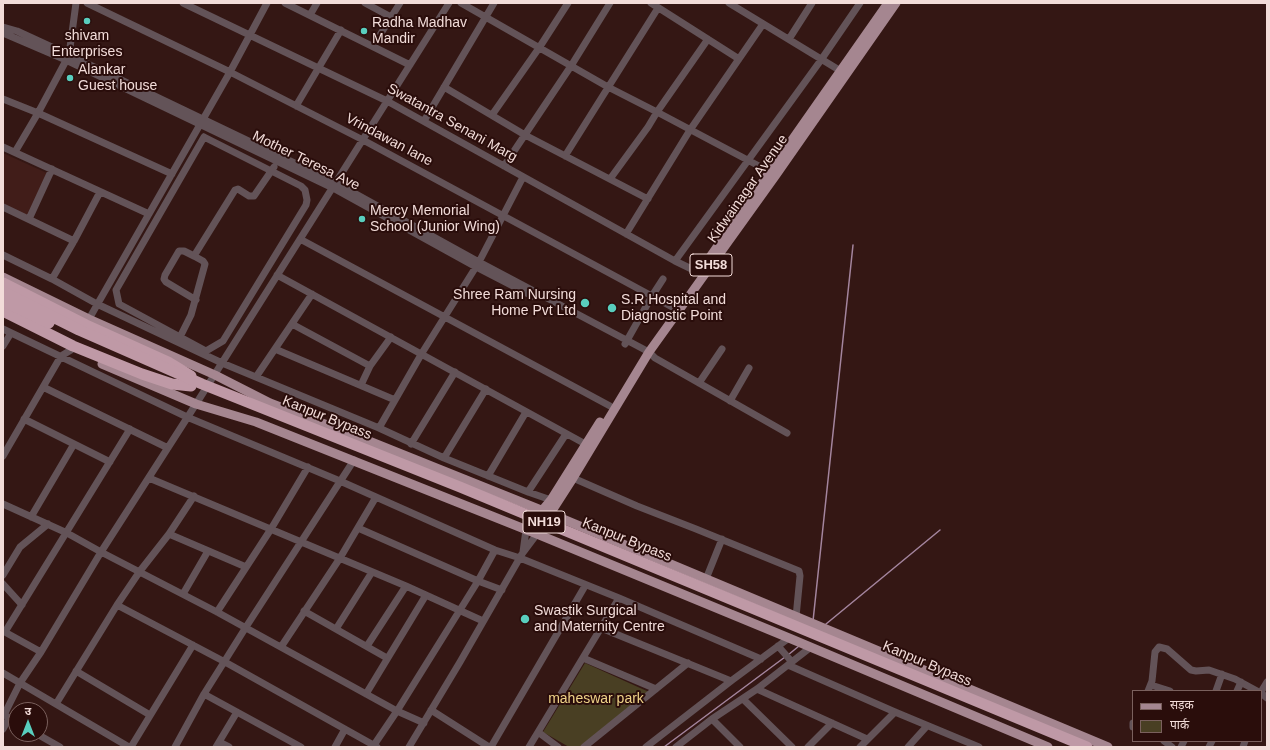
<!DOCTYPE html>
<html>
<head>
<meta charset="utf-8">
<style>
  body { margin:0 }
  #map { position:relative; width:1270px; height:750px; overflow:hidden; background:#341714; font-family:Arial,"Noto Sans Devanagari",sans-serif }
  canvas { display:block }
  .frame { position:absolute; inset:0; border:4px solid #f2dcd9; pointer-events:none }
  .legend { position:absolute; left:1132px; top:690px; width:130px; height:52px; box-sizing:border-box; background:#2a0d0b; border:1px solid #7a605d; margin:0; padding:5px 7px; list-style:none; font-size:12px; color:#f2dcd9 }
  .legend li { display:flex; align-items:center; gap:8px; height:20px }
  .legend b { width:20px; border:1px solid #7a605d }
  .north { position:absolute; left:8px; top:702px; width:40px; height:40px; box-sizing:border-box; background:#2a0d0b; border:1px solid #7a605d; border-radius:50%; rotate:0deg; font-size:11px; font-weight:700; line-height:16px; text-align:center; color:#f2dcd9 }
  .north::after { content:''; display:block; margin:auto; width:14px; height:18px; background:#59cebe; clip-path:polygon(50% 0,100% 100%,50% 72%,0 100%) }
</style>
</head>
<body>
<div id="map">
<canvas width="1270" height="750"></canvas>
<div class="frame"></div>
<ul class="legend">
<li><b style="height:5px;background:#a58690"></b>सड़क</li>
<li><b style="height:11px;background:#493f23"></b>पार्क</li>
</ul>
<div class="north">उ</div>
</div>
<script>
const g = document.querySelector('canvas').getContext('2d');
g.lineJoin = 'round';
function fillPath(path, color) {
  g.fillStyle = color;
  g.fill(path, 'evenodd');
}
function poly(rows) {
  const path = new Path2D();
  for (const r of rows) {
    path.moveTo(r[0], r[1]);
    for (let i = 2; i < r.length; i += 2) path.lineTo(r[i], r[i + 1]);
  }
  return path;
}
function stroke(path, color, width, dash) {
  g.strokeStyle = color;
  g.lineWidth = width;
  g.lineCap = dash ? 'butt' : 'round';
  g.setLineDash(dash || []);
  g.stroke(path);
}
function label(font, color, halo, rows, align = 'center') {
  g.font = font + ' Arial,sans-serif';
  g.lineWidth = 4;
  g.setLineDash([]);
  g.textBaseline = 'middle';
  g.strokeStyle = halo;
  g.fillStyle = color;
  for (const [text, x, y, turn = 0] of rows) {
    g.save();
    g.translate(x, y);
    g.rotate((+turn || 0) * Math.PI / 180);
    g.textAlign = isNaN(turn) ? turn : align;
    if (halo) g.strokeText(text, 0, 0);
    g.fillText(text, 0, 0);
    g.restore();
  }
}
const built = poly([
  [3,153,49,174,28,217,3,205]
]);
const green = poly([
  [585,663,649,692,580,747,569,747,543,732]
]);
const stream = poly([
  [813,621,853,245],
  [826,624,940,530],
  [788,655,799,646],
  [664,747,785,657]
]);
const minor = poly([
  [87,3,230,72,363,140,674,308],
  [183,3,387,101,675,261,704,275],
  [285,3,410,65],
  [365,3,391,17],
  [461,3,608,87,657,112,774,174],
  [651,3,739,59],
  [729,3,844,73],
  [310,15,317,3],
  [3,27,17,31,69,55,336,183,479,262,649,352,655,358,787,433],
  [3,33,66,60,333,188,476,267,532,296],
  [789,39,812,3],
  [373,46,400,3],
  [444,87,525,135,648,199],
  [3,99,38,113,69,55,76,3],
  [296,106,341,30],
  [492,115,539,48,568,3],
  [424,121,494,3],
  [204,137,301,186,305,190,307,200,306,205,223,341,206,351,119,304,116,290,204,137],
  [3,147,149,214],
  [15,152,38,113,172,174],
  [565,156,658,8],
  [504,166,571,66,610,3],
  [610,179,648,127,657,112,708,39],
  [3,207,74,241,100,192],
  [29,219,52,169],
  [626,234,690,130,763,24],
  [300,239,610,406],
  [3,255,52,279,97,304,222,363,379,428,444,458,486,389],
  [194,256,184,251,179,251,165,275,164,279,166,282,196,300],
  [675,261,821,60,860,3],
  [277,275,589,446],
  [52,279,74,241],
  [89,319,230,72,267,3],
  [292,324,370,366,391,337],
  [3,329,187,417,340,481,495,550,520,558,619,598,529,747],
  [180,337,191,315,205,264,203,261,194,256,235,190,238,189,249,196,254,196,274,167],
  [625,344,652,296,663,279],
  [3,346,11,333],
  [275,349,395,400],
  [256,377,312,294],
  [699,383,722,349],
  [361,385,370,366],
  [43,387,168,448],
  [730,401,749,368],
  [24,419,110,462],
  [379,428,422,353,479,262,523,177],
  [411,444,455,372],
  [3,456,61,356,71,350],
  [444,458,528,492,551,500],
  [488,476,526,412],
  [149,478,406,586,483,621],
  [573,478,637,506,696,529,799,571,800,576,796,617],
  [528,492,566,434],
  [3,504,67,533,101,552,217,612,397,711,424,723],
  [31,517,74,444],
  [358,528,478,581,502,590],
  [169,534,246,567],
  [523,552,526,530],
  [3,575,20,547,48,524],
  [706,579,722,539],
  [3,584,22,605],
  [183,594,208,551],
  [619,598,761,659],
  [117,605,140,571,169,534,194,496],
  [304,611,387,658],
  [217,612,271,529,308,467],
  [601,628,731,681],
  [336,629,372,572],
  [3,631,41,652],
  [5,632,130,429],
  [367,646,406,586],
  [778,646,792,662],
  [281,647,340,558,376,497],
  [583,658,656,689],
  [788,665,895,712,979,747],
  [76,671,150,715],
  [3,673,129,747],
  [1151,685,1170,691],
  [757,689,867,739],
  [1148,691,1152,681,1155,652,1159,647,1167,649,1191,670,1196,671,1209,670,1235,679,1257,691],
  [1216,691,1222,674],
  [1237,691,1241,682],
  [1261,692,1267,682],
  [1261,693,1267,698],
  [204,694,301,747],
  [366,694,426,595],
  [743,699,792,747],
  [56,704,117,605,225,662,377,747],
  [431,710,489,747],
  [3,714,16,722],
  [4,715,20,683,41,652,101,552,196,404,449,3],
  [712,719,740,747],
  [1133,723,1133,727],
  [3,729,9,718],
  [538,732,558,747],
  [37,734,60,747],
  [1164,741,1172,747],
  [219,742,229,747],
  [374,745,397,711,478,581,495,550],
  [131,747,193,645],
  [175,747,204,694,246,627,354,460],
  [216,747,237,712],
  [335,747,345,729],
  [409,747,460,662,522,554,537,534],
  [491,747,585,586],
  [584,747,688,663],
  [646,747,731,681,789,638],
  [676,747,712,719,757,689,811,647],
  [808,747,832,723],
  [860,747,895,712],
  [908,747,927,726],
  [1181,747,1184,741],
  [1209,747,1212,741],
  [1243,747,1245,741]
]);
const major = poly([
  [710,257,888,3],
  [3,277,89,319,215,375,270,403,369,441,551,514,1108,747],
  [102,364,196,404,256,422,537,534,789,638,1048,747],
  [526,530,551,500,600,422],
  [537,534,573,478,649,352,776,175,896,3]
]);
const highway = poly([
  [3,283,86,325,168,362,191,376],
  [3,311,73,346,142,374,172,384,191,386]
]);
const highwayBridge = poly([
  [3,292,79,330,202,384,460,487,1087,747],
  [3,301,49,323]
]);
const markers = [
  [87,21,4,"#59cebe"],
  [364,31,4,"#59cebe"],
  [70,78,4,"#59cebe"],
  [362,219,4,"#59cebe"],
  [585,303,5,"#59cebe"],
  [612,308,5,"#59cebe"],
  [525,619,5,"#59cebe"]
];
const shields = [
  [711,265,42],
  [544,522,42]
];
const shieldNames = [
  ["SH58",711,265],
  ["NH19",544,522]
];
const poiNames = [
  ["Radha Madhav",372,23],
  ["Mandir",372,39],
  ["shivam",87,36,"center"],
  ["Enterprises",87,52,"center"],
  ["Alankar",78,70],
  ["Guest house",78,86],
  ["Mercy Memorial",370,211],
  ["School (Junior Wing)",370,227],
  ["Shree Ram Nursing",576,295,"right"],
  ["Home Pvt Ltd",576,311,"right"],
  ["S.R Hospital and",621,300],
  ["Diagnostic Point",621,316],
  ["Swastik Surgical",534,611],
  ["and Maternity Centre",534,627]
];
const streetNames = [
  ["Swatantra Senani Marg",452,123,29],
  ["Vrindawan lane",389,140,28],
  ["Mother Teresa Ave",306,161,26],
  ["Kidwainagar Avenue",748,189,-55],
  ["Kanpur Bypass",327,418,22],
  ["Kanpur Bypass",627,540,22],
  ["Kanpur Bypass",927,664,23]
];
const parkNames = [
  ["maheswar park",596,699]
];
fillPath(built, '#411d19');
fillPath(green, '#493f23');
stroke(stream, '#a4859e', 1.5);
stroke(minor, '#635358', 7);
stroke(major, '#a58690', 9);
stroke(highway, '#bf99a6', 11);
stroke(highwayBridge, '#bf99a6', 11);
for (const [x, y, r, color] of markers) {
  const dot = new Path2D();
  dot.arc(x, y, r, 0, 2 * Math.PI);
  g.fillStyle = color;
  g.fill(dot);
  stroke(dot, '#2a0d0b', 1.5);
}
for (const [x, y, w] of shields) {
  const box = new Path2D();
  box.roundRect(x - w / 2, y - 11, w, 22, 3);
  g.fillStyle = '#2a0d0b';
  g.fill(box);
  stroke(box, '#f2dcd9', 1);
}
label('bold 13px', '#f2dcd9', null, shieldNames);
label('14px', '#f2dcd9', '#2a0d0b', poiNames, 'left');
label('14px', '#f2dcd9', '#2a0d0b', streetNames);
label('14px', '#efd388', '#2a0d0b', parkNames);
</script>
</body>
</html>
